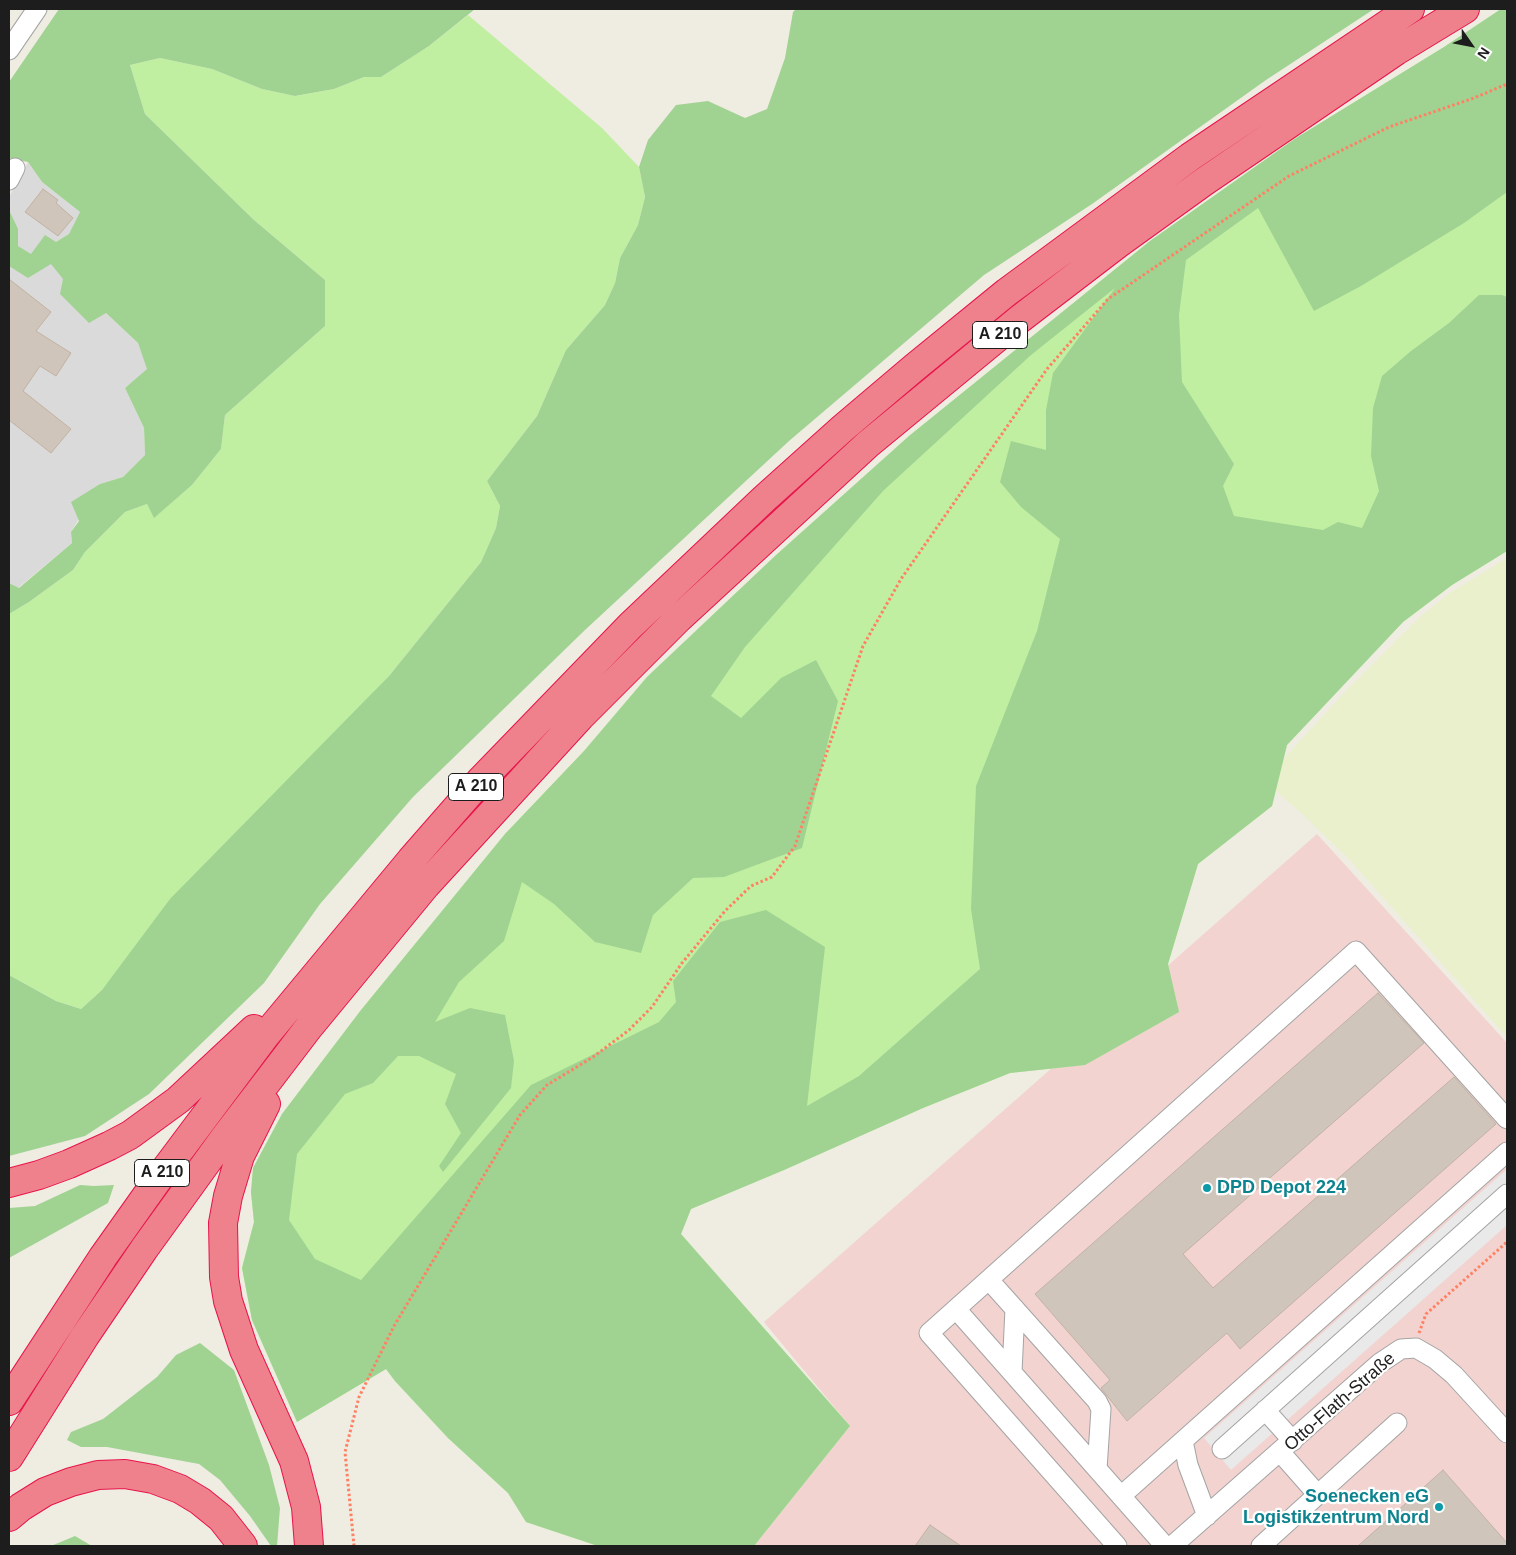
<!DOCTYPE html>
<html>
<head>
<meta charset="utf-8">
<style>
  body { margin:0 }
  #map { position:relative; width:1516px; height:1555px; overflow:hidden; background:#efece2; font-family:Helvetica,sans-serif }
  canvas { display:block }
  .frame { position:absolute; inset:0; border:10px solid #1d1d1d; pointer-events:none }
  .north { position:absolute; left:1446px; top:20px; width:50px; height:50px; -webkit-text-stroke:4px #fff; paint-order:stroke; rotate:123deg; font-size:14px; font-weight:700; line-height:20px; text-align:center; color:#1d1d1d }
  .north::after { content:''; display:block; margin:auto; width:18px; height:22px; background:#1d1d1d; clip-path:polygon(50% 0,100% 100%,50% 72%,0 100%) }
</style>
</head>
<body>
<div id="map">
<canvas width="1516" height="1555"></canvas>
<div class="frame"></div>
<div class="north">N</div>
</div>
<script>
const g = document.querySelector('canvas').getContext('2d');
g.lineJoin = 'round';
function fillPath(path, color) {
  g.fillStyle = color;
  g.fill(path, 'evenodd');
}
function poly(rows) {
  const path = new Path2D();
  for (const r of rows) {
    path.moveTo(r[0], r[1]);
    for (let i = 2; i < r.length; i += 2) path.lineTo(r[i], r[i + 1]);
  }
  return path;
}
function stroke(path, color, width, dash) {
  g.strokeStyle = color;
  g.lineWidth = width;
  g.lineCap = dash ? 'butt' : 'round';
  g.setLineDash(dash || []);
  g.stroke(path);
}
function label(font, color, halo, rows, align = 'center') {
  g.font = font + ' Helvetica,sans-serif';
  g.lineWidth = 4.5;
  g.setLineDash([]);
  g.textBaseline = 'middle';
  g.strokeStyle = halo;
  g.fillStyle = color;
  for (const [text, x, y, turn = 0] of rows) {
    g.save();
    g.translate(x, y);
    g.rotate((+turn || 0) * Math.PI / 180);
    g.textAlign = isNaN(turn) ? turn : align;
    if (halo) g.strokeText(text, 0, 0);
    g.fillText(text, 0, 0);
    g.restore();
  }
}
const residential = poly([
  [28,162,42,182,80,212,70,234,56,242,106,313,138,343,148,369,125,388,144,428,145,455,123,477,100,484,71,532,72,543,18,588,9,583,9,197]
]);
const commercial = poly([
  [1317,834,1507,1043,1507,1546,754,1546,850,1426,764,1322]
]);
const farmland = poly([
  [1507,558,1507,1037,1349,859,1300,812,1264,780,1347,690,1420,617,1450,593]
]);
const grass = poly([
  [1501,9,1507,9,1507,551,1452,585,1403,622,1287,745,1272,806,1198,864,1168,964,1179,1012,1085,1065,1010,1073,923,1108,784,1170,691,1209,681,1234,850,1426,754,1546,598,1546,526,1522,508,1493,448,1438,395,1381,386,1369,297,1422,252,1320,242,1268,254,1222,251,1192,253,1168,282,1114,361,1010,505,834,584,751,647,677,775,556,909,436,1150,241,1296,138,1444,47],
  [468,15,602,128,639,167,645,197,638,225,620,258,615,283,605,305,566,350,537,416,487,481,500,506,496,528,481,562,389,676,102,990,81,1009,56,1001,9,975,9,614,29,602,73,570,85,552,125,512,147,504,154,517,192,485,221,449,225,415,325,326,325,280,254,220,145,114,130,65,160,58,212,69,262,89,296,96,334,89,364,77,381,77,429,46]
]);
const forest = poly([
  [59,9,475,9,429,46,381,77,364,77,334,89,295,96,262,89,212,69,160,58,130,65,145,114,254,220,325,280,325,326,225,415,221,449,192,485,154,518,147,504,125,512,85,552,73,570,29,602,9,614,9,583,19,588,72,543,71,532,79,521,71,502,100,484,123,477,145,455,144,428,125,388,147,369,138,343,106,313,89,323,60,294,63,279,51,264,28,278,9,266,9,210,18,229,18,246,31,254,45,235,56,242,69,234,80,212,42,182,28,162,9,158,9,82],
  [796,9,1374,9,1266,80,1092,204,984,275,789,441,585,630,413,797,320,904,264,983,149,1094,85,1136,9,1156,9,975,56,1001,81,1009,102,990,170,899,389,676,481,562,496,528,500,506,487,481,537,416,566,350,605,305,615,283,620,258,638,225,645,197,639,167,648,140,676,105,708,101,745,118,767,109,785,58,793,12],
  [1501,9,1507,9,1507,192,1464,223,1361,286,1314,311,1258,208,1186,260,1179,315,1182,382,1234,464,1223,486,1234,516,1323,530,1338,522,1362,528,1379,491,1371,456,1373,408,1382,376,1411,351,1449,323,1479,295,1502,295,1507,297,1507,551,1452,585,1403,622,1287,745,1272,806,1198,864,1168,964,1179,1012,1085,1065,1010,1073,923,1108,784,1170,691,1209,681,1234,850,1426,754,1546,598,1546,526,1522,508,1493,448,1438,395,1381,386,1369,297,1422,252,1320,242,1268,254,1222,251,1192,253,1168,282,1114,361,1010,505,834,584,751,647,677,775,556,909,436,1150,241,1296,138,1444,47],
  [1115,288,1053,373,1046,410,1046,450,1011,441,1000,482,1021,507,1060,539,1037,631,976,786,971,909,980,969,859,1076,807,1106,825,947,766,910,720,922,673,981,676,1002,659,1022,531,1085,361,1280,315,1259,289,1220,297,1154,345,1094,373,1083,398,1056,419,1056,456,1074,445,1104,461,1133,439,1166,443,1172,511,1088,514,1061,505,1015,470,1008,435,1022,459,982,504,941,522,882,554,904,595,942,641,953,653,915,693,878,724,877,802,848,838,701,816,660,781,678,741,718,711,696,745,647,883,491,1031,355],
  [80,1185,94,1186,114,1185,108,1203,9,1258,9,1208,35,1206],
  [200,1343,234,1370,269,1465,280,1508,277,1546,271,1546,250,1516,220,1480,199,1464,107,1447,81,1447,67,1440,71,1432,103,1419,157,1377,176,1355],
  [75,1536,92,1546,51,1546]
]);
const parking = poly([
  [1507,1169,1507,1225,1231,1470,1204,1438]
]);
const building = poly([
  [43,189,58,200,56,203,73,218,58,236,25,212,43,189],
  [9,279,51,312,36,331,71,353,56,376,40,366,23,391,71,429,51,453,9,420,9,279],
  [1378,993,1424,1043,1183,1254,1213,1288,1454,1077,1496,1124,1240,1349,1227,1333,1127,1421,1101,1388,1110,1380,1035,1294,1378,993],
  [1443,1470,1507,1543,1507,1546,1358,1546,1443,1470],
  [930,1525,961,1546,915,1546,930,1525]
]);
const path = poly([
  [1419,1333,1426,1314,1507,1242],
  [354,1546,345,1452,359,1397,394,1326,520,1115,547,1085,593,1057,629,1030,652,1007,682,963,725,911,751,886,772,877,795,846,863,646,901,579,1047,369,1108,299,1289,176,1389,127,1474,98,1507,84]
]);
const minor = poly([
  [9,50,37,9],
  [9,180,15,168],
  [989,1280,1097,1401,1101,1409,1097,1469],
  [956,1309,1165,1546],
  [1012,1372,1015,1309],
  [1265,1410,1293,1441],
  [1183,1441,1188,1465,1207,1516],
  [1222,1449,1507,1194],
  [1281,1453,1318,1495],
  [1121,1496,1507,1152],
  [1117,1546,929,1333,1356,951,1507,1119],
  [1172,1546,1380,1363,1401,1349,1416,1348,1435,1359,1454,1375,1507,1433],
  [1261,1546,1397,1423]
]);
const highway = poly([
  [266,1104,240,1156,228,1196,223,1223,224,1277,228,1301,244,1350,294,1461,306,1507,309,1546],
  [9,1183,39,1175,69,1164,109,1146,130,1135,178,1100,254,1029],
  [9,1401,103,1257,164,1171,265,1036,411,860,481,780,630,626,765,498,843,428,915,367,1007,292,1190,157,1410,9],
  [9,1457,85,1336,144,1249,225,1137,309,1027,426,885,580,717,678,619,868,444,1021,318,1119,243,1205,181,1396,51,1465,9],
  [9,1517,21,1507,45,1492,71,1482,98,1475,125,1474,153,1479,180,1489,200,1501,221,1518,243,1546]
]);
const markers = [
  [1207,1188,5,"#0f9aa8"],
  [1439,1507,5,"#0f9aa8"]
];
const shields = [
  [1000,335,55],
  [476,787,55],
  [162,1173,55]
];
const shieldNames = [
  ["A 210",1000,335],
  ["A 210",476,787],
  ["A 210",162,1173]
];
const cultureNames = [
  ["DPD Depot 224",1217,1188],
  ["Soenecken eG",1429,1497,"right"],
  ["Logistikzentrum Nord",1429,1518,"right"]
];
const streetNames = [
  ["Otto-Flath-Straße",1340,1402,-41]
];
fillPath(residential, '#dbdada');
fillPath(commercial, '#f2d3cf');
fillPath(farmland, '#eaf0cb');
fillPath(grass, '#c1efa2');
fillPath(forest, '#a0d392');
fillPath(parking, '#e9e9e9');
fillPath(building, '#cfc5ba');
stroke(building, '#c2b3a3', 1);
stroke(minor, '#a4a4a4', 21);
stroke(highway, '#e8144a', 30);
stroke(path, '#ff8063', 3, [2.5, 2.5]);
stroke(minor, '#fff', 19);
stroke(highway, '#ee818c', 28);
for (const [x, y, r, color] of markers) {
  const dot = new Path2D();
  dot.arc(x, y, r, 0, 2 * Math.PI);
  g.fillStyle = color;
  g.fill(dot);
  stroke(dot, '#fff', 2);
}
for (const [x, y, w] of shields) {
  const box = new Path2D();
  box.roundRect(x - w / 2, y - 13.5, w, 27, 4);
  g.fillStyle = '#fff';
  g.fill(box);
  stroke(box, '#1d1d1d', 1);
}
label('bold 16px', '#1d1d1d', null, shieldNames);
label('bold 18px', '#0d838f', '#fff', cultureNames, 'left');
label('18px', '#1d1d1d', '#fff', streetNames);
</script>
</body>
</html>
